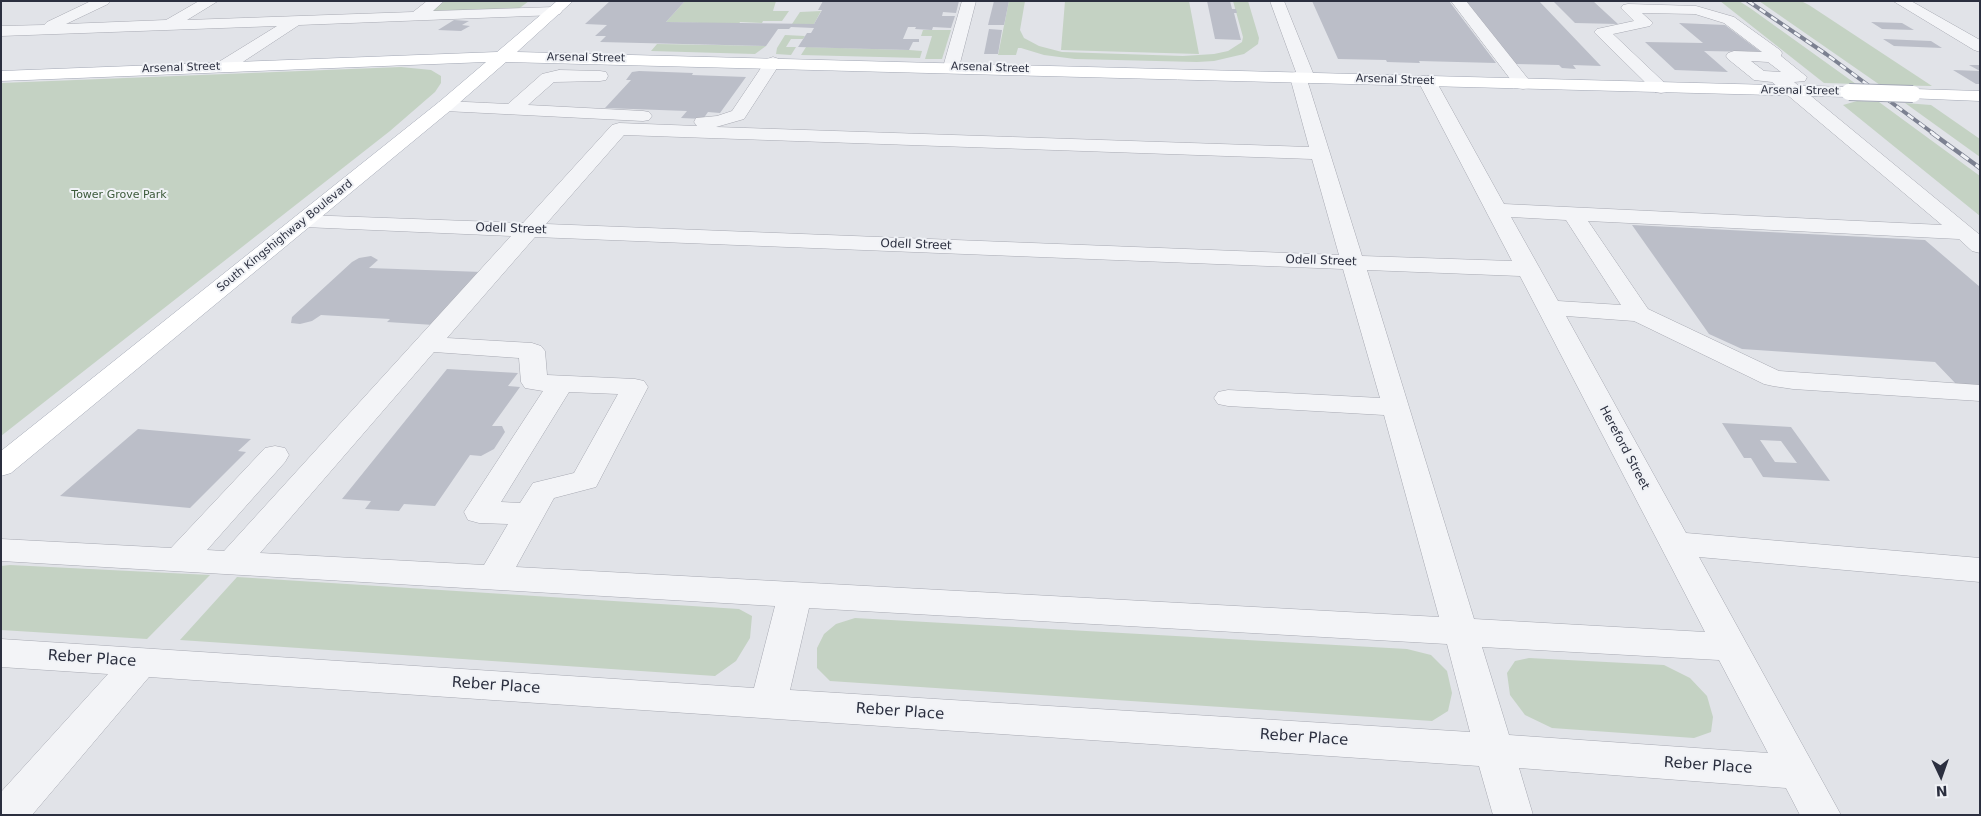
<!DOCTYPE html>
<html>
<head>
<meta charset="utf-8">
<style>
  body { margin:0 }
  #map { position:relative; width:1981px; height:816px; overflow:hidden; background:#e1e3e8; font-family:"DejaVu Sans",sans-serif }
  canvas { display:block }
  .frame { position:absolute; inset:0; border:2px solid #2b2f3f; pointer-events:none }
  .north { position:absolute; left:1916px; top:751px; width:50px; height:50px; -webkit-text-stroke:4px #f0f2f6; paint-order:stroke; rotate:177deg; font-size:14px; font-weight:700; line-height:20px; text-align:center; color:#2b2f3f }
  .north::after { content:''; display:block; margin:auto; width:18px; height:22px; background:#2b2f3f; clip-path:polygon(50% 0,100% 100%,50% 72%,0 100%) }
</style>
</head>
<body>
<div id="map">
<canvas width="1981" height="816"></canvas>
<div class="frame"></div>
<div class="north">N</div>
</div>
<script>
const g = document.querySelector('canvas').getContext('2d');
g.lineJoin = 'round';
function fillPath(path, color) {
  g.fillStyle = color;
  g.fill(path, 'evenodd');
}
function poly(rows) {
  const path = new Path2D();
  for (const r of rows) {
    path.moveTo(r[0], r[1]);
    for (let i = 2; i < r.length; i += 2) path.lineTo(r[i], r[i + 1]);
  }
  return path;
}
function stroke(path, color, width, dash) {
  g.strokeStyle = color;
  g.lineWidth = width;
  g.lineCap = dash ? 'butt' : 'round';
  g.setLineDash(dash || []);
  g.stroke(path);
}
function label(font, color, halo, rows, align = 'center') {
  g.font = font + ' "DejaVu Sans",sans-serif';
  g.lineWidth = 4;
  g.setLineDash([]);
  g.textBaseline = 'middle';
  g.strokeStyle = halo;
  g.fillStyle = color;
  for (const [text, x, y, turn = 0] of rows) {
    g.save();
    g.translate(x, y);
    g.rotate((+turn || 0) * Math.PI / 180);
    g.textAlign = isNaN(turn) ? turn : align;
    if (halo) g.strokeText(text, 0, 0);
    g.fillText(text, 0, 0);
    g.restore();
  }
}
const green = poly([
  [441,1,529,1,517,10,424,14],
  [685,1,776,1,773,11,789,11,782,21,763,21,762,23,740,22,739,24,666,22],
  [1009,1,1025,1,1020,30,1024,38,1039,46,1062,52,1183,56,1214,54,1228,51,1242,42,1243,37,1233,1,1248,1,1259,38,1258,44,1244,54,1214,61,1197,62,1075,59,1044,55,1021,48,1018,48,1016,55,998,55],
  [1065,1,1189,1,1199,54,1061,50],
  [1720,1,1739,1,1750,8,1856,84,1824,83],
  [1759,1,1801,1,1809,5,1932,86,1880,85],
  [821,11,814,24,792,24,800,12],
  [923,30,951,30,942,59,925,59,932,36,921,36],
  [785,35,805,36,803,39,791,39,786,47,796,47,791,55,776,54,777,48],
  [657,44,716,45,766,46,755,54,651,51],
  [806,47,909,50,922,51,920,58,801,55],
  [401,67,431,70,441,76,441,83,435,92,390,131,1,436,1,83],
  [1857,101,1879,102,1980,176,1980,216,1843,105],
  [1905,103,1931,105,1980,139,1980,157],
  [1,566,10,565,210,575,147,639,1,630],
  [237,577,739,609,752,616,750,638,736,661,715,676,180,640],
  [855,618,1407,649,1431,655,1447,671,1452,693,1448,711,1432,721,830,681,817,668,817,648,824,634,836,624],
  [1529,658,1664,665,1690,678,1707,696,1713,717,1711,732,1694,738,1552,728,1525,715,1510,695,1507,673,1515,661]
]);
const building = poly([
  [610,1,685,1,666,22,814,24,822,10,818,10,823,1,959,1,956,13,943,12,942,16,955,16,951,28,933,27,932,30,915,29,916,27,908,27,903,39,919,39,919,42,913,42,909,50,798,47,807,33,811,33,814,28,791,27,789,29,778,29,766,46,600,42,606,36,595,36,607,25,585,24],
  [994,1,1009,1,1004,25,988,25],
  [1207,1,1230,1,1232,9,1236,9,1237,13,1234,13,1241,40,1215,39],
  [1312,1,1449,1,1496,63,1419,61,1420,63,1387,62,1386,60,1338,59],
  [1466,1,1539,1,1601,66,1573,65,1576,69,1562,68,1559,65,1516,64],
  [1553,1,1593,1,1618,24,1575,23],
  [454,20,469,21,462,25,470,26,461,31,438,30],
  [1871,22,1902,23,1914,30,1882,29],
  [1679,23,1725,25,1761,52,1704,51,1728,72,1675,70,1645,42,1703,43],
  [989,29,1002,30,998,54,984,54],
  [1883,39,1931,41,1942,48,1894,46],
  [1969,65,1980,65,1980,84,1976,84,1953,70,1980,71],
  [639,71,693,73,692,75,746,77,720,113,708,112,703,119,681,118,687,111,605,108,631,80,626,80,632,72],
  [1632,225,1925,240,1980,287,1980,386,1957,385,1935,362,1742,349,1709,334],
  [371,256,378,260,369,268,482,272,434,325,387,322,390,319,321,315,312,321,300,324,291,323,292,317,352,262,359,258],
  [447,369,518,373,508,386,520,387,492,426,502,426,505,432,494,449,481,456,470,455,435,506,404,504,399,511,365,509,371,501,342,499],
  [1722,423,1791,427,1830,481,1763,477,1751,458,1744,458],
  [1760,440,1781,441,1797,463,1775,462],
  [138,429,251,439,238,451,246,452,190,508,60,496]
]);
const minor = poly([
  [91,1,110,1,108,4,66,24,166,20,199,1,218,1,187,20,413,12,427,1,444,1,433,11,555,7,560,8,562,11,560,14,555,15,299,25,229,71,223,72,217,71,215,67,217,63,277,26,1,36,1,26,44,25,47,22,91,1],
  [962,1,976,1,959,67,957,71,951,72,945,71,943,67,962,1],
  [1270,1,1284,1,1315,78,1313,82,1308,83,1362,256,1512,261,1418,81,1421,77,1427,76,1433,77,1436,81,1504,204,1942,225,1772,82,1754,80,1728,59,1726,56,1728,53,1734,51,1762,52,1724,23,1695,14,1642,13,1653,23,1650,26,1613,34,1670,88,1667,92,1661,93,1655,92,1594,32,1597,29,1634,21,1621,8,1623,5,1628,4,1696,6,1734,17,1780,50,1782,53,1781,56,1807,77,1805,81,1794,82,1980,235,1980,253,1972,251,1959,239,1588,221,1648,309,1779,371,1980,385,1980,401,1793,389,1773,386,1764,384,1634,321,1566,316,1686,533,1980,558,1980,582,1699,557,1841,815,1800,815,1786,788,1519,768,1533,815,1493,815,1479,766,149,677,32,815,1,815,1,792,108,674,1,667,1,639,754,688,775,606,1,561,1,539,171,548,265,448,275,446,285,448,289,455,285,462,207,550,224,551,511,236,304,227,296,226,293,221,296,216,304,215,523,223,612,125,619,123,697,126,694,122,696,118,717,116,732,111,767,59,773,57,779,59,781,62,744,119,716,127,1309,147,1290,77,1292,73,1296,72,1270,1],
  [1751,61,1768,62,1781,72,1764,71,1751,61],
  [624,135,1312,159,1339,255,546,224,624,135],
  [1511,217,1566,220,1621,305,1558,301,1511,217],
  [535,237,1343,269,1380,398,1228,390,1218,392,1214,398,1218,404,1228,406,1384,415,1439,617,516,567,554,498,596,487,648,387,644,381,635,379,547,375,545,351,541,346,532,343,447,338,535,237],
  [1367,270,1520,276,1705,632,1474,619,1367,270],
  [434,352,519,358,521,382,525,388,543,391,464,512,468,520,479,523,508,524,484,565,260,553,434,352],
  [569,392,618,394,574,473,533,483,520,503,501,502,569,392],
  [809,608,1447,644,1470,732,790,690,809,608],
  [1482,647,1719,660,1768,753,1509,735,1482,647],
  [1451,1,1466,1,1529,80,1532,84,1529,88,1523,89,1517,88,1451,1],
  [1893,1,1911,1,1980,40,1980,52,1974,50,1893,1],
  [559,70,600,71,606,72,608,76,606,80,600,81,554,82,528,105,643,111,649,112,652,116,649,120,643,121,445,111,439,110,436,106,439,102,445,101,508,104,542,74,559,70]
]);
const major = poly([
  [557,1,573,1,517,52,1849,87,1855,88,1858,92,1855,96,1849,97,506,62,451,110,11,473,1,476,1,451,439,102,486,62,1,81,1,71,497,52,557,1],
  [1913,89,1980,91,1980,101,1907,98,1904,94,1907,90,1913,89]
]);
const railFar1 = poly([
  [1748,1,1826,54,1934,134]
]);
const rail = poly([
  [1932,133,1980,168]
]);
const majorBridge = poly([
  [1849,92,1913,94]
]);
const farStreetnames = [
  ["Arsenal Street",586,58,1],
  ["Arsenal Street",181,68,-2],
  ["Arsenal Street",990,68,2],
  ["Arsenal Street",1395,80,2],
  ["Arsenal Street",1800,91,1],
  ["South Kingshighway Boulevard",285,236,-39]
];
const farParknames = [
  ["Tower Grove Park",119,195]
];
const streetNames = [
  ["Odell Street",511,229,2],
  ["Odell Street",916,245,2],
  ["Odell Street",1321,261,2],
  ["Hereford Street",1624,448,62]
];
const nearStreetnames = [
  ["Reber Place",92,659,4],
  ["Reber Place",496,686,4],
  ["Reber Place",900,712,4],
  ["Reber Place",1304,738,4],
  ["Reber Place",1708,766,4]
];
fillPath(green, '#c4d2c3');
fillPath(building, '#bbbec8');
stroke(minor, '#a7a9b2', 1);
stroke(major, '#a1a6b3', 1);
fillPath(minor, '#f3f4f7');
fillPath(major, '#fff');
stroke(railFar1, '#7c8191', 4);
stroke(rail, '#7c8191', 4.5);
stroke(railFar1, '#f0f2f6', 2.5, [7]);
stroke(rail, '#f0f2f6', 3, [9]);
stroke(majorBridge, '#a1a6b3', 18, []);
stroke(majorBridge, '#fff', 16);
label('11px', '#2b2f3f', '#f0f2f6', farStreetnames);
label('11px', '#3b5939', '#f0f2f6', farParknames);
label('12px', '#2b2f3f', '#f0f2f6', streetNames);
label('15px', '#2b2f3f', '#f0f2f6', nearStreetnames);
</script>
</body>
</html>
